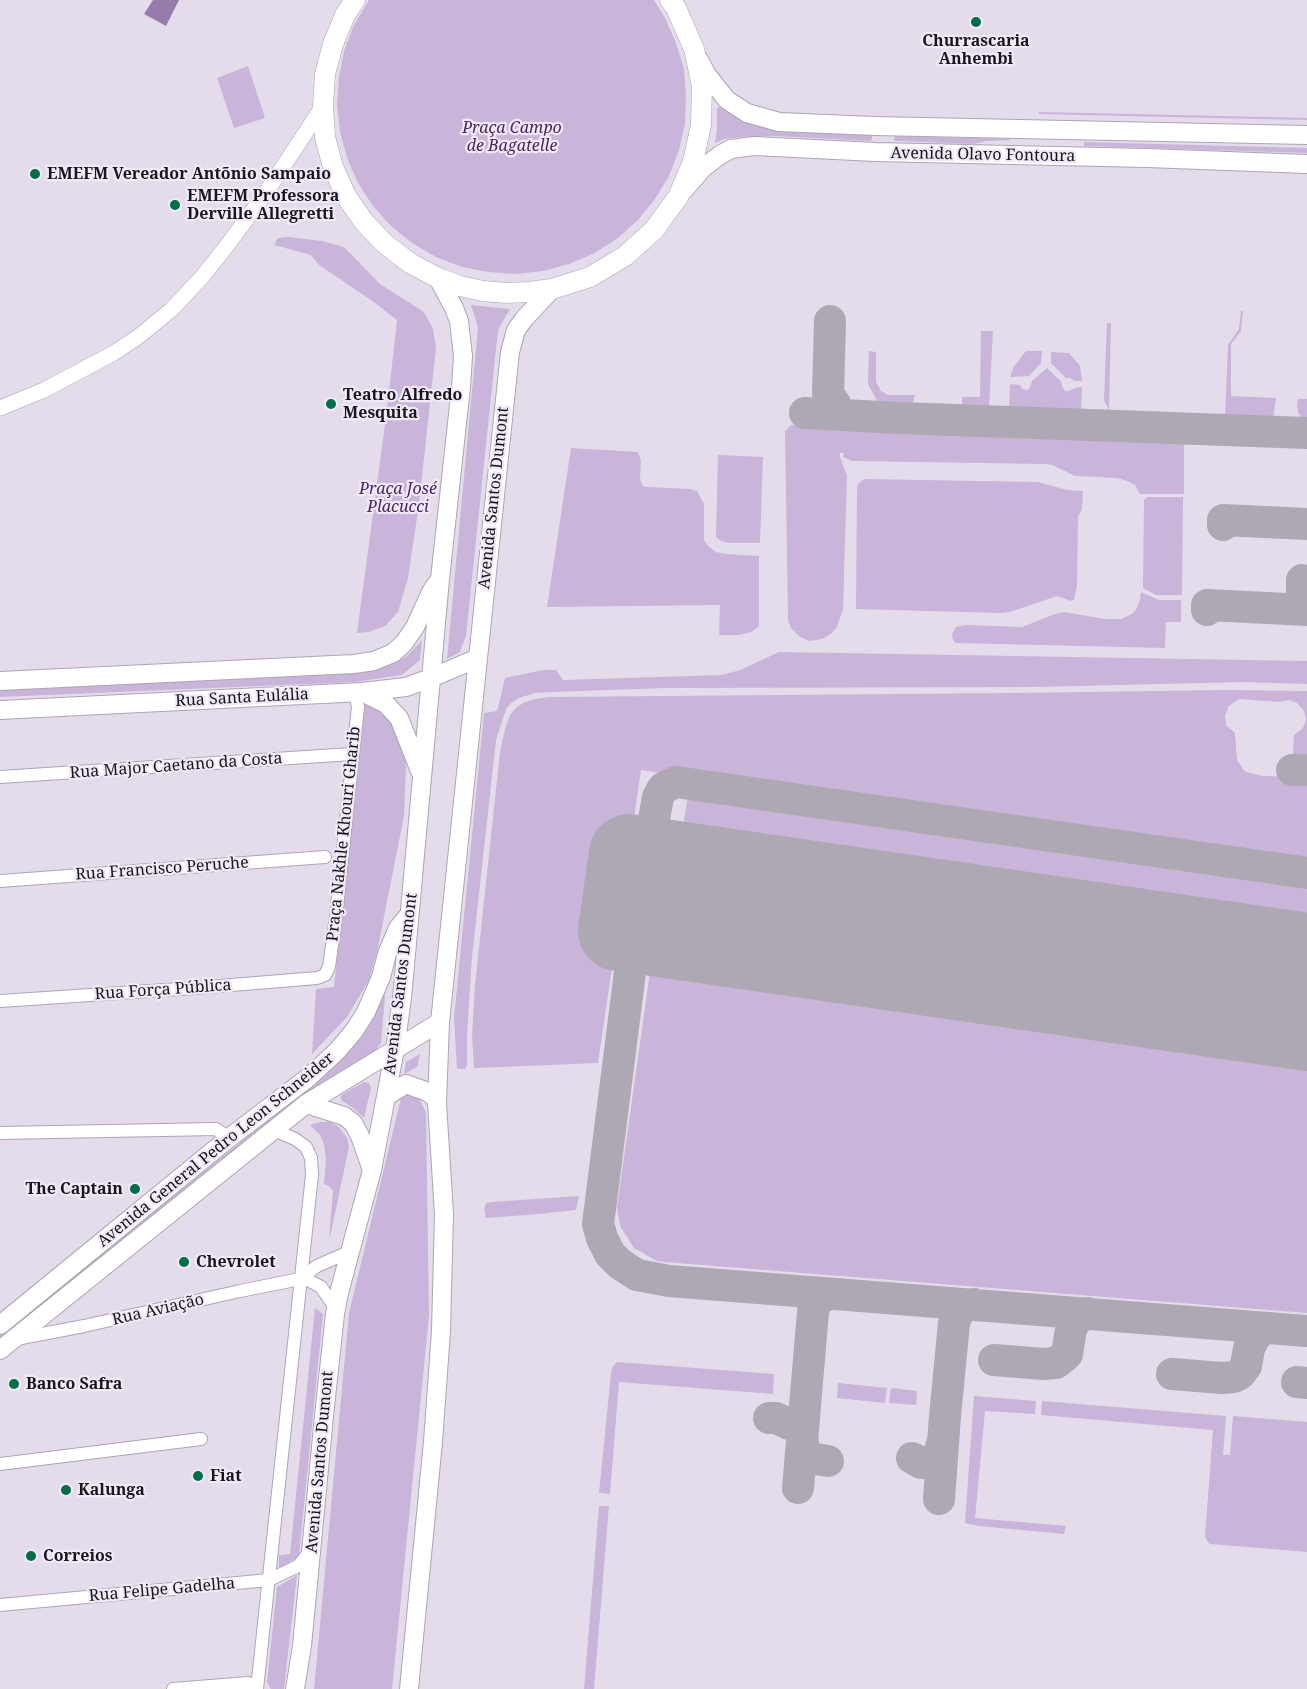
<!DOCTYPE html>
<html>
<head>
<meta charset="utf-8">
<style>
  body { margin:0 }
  canvas { display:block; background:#e4dceb }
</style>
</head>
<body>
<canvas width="1307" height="1689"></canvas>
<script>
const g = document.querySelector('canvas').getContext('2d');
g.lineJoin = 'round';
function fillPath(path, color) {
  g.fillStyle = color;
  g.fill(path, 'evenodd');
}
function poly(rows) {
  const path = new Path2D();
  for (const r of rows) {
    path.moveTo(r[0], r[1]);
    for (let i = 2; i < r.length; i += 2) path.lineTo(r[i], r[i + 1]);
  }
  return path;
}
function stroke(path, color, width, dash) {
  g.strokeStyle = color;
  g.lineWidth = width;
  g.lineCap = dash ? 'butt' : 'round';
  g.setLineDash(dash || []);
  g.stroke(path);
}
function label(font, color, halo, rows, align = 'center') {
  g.font = font + ' "Noto Serif",serif';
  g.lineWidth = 4.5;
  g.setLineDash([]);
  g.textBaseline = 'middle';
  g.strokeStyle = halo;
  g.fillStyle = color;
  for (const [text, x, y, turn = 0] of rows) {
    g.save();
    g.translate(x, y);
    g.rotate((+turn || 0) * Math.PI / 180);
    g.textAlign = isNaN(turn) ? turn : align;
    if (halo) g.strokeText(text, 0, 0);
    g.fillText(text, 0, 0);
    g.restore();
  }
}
const green = poly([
  [369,0,654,0,665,18,676,43,684,69,686,96,685,124,679,150,669,176,655,199,638,220,618,238,595,253,569,264,543,271,516,274,488,272,462,267,436,257,412,243,391,226,373,206,358,183,347,158,340,132,337,104,339,77,344,51,354,25],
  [248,66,265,118,234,128,217,78],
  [719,107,742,120,765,128,805,132,870,134,872,136,872,139,870,141,775,136,741,137,724,139,715,143,717,129,717,109],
  [1039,112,1307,118,1307,120,1039,114],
  [895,136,1010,139,1010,140,987,141,973,144,896,141,894,140],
  [1084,142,1307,148,1307,153,1084,146],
  [288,237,322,241,344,247,380,284,424,312,433,329,436,348,419,504,408,578,398,612,385,626,369,632,357,633,387,409,397,320,371,300,319,265,311,255,274,245,278,238],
  [471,305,510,309,498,330,466,636,460,652,447,659,478,327],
  [1241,311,1243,311,1241,331,1231,344,1231,396,1276,398,1273,419,1225,418,1228,345,1239,329],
  [1107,323,1111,323,1109,410,1104,400],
  [981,331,993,331,989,408,962,408,962,397,980,397],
  [869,351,876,352,876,382,881,391,888,395,915,395,913,402,907,406,878,403,868,384],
  [1026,351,1042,351,1041,363,1029,376,1010,377,1013,368],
  [1051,352,1069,353,1080,366,1082,381,1075,381,1070,378,1066,378,1051,363],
  [1047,368,1061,381,1062,386,1065,391,1069,391,1075,388,1082,387,1081,412,1009,410,1010,384,1020,385,1022,389,1028,390,1030,387,1032,381],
  [1298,399,1307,399,1307,421,1303,421,1298,412,1297,405],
  [791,425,1184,441,1184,494,1140,494,1135,485,1127,481,1117,478,1075,476,1052,465,1044,464,852,461,843,457,844,453,840,453,840,457,847,476,843,609,837,627,831,634,822,639,810,641,800,637,791,628,788,620,785,431],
  [571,448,638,452,641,460,640,480,643,486,646,487,690,489,697,491,704,504,704,540,708,546,716,552,726,554,759,556,759,626,752,632,738,635,719,635,720,605,547,607],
  [718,455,763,457,760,543,730,543,721,541,716,537],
  [864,479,1038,482,1067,490,1083,491,1082,509,1078,517,1077,586,1074,600,1071,601,1057,596,1010,612,1000,613,856,609,857,488,858,484],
  [1147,497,1183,497,1182,595,1156,595,1143,588,1144,500],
  [1141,592,1159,600,1181,600,1181,622,1166,622,1165,648,955,643,953,640,952,634,956,627,966,625,1022,627,1055,614,1064,612,1105,619,1121,619,1132,614,1136,610,1140,600],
  [422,640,420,660,402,675,355,682,0,697,0,689,372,671,391,665,407,656],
  [779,652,1307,661,1307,684,1243,682,1038,687,665,688,551,692,535,693,519,698,511,703,506,709,496,740,472,957,467,1035,467,1065,465,1069,457,1069,454,1018,484,713,497,711,505,678,543,670,556,670,563,680,722,675,740,670],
  [1226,690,1307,691,1307,764,1298,762,1293,754,1294,735,1303,728,1306,720,1304,711,1297,703,1289,700,1280,702,1239,699,1229,706,1225,716,1226,725,1235,733,1237,760,1243,769,1246,772,1262,776,1307,777,1307,867,641,770,598,1063,474,1068,472,1035,475,985,500,752,505,729,510,715,517,707,525,702,535,699,549,697,1016,693],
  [369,703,387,713,405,742,406,768,404,816,377,952,369,980,347,1017,312,1054,316,989,334,987,365,704],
  [703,791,1307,879,1307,952,693,863,682,858,679,853,687,801,693,794],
  [665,939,671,939,1307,1031,1307,1313,664,1262,657,1261,634,1248,620,1226,617,1207,653,950,656,945],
  [384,993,385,997,381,1043,376,1050,320,1084,0,1339,0,1335,333,1068,353,1046,369,1025],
  [420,1054,417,1067,404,1074,406,1062],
  [364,1082,369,1083,371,1088,364,1118,353,1108,341,1100,341,1095],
  [417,1093,426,1113,429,1316,392,1689,314,1689,349,1313,402,1094],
  [320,1122,330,1122,339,1127,347,1138,349,1147,330,1237,329,1239,333,1191,329,1186,324,1184,326,1159,324,1144,320,1135,310,1125],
  [579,1196,576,1210,539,1214,486,1218,484,1209,486,1203,492,1202],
  [315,1308,323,1314,299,1556,279,1569,279,1555,290,1554],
  [617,1362,774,1374,773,1394,619,1382,610,1494,599,1493,611,1373,613,1366],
  [838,1383,887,1388,885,1403,837,1398],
  [891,1388,917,1391,916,1405,889,1403],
  [974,1396,1036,1401,1035,1414,985,1411,975,1518,1066,1526,1064,1534,979,1526,965,1523],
  [1042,1401,1226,1416,1223,1455,1230,1455,1233,1416,1307,1422,1307,1552,1210,1544,1207,1541,1205,1536,1213,1430,1041,1415],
  [599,1506,609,1506,594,1689,584,1689],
  [297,1575,284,1689,271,1689,267,1682,277,1587]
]);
const water = poly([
  [153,0,179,0,166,26,144,14]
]);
const taxiway = poly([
  [830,321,828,394,835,404],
  [805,413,900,418,1307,433],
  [1223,525,1223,520,1307,524],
  [1302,580,1302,591],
  [1207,610,1207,605,1307,610],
  [1292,770,1307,770],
  [694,902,681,899,670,893,656,881,649,868,648,853,658,797,663,788,676,782,1307,873],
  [831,923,677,903,664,904,653,908,639,922,635,933,598,1224,602,1238,610,1254,620,1264,637,1275,669,1281,1307,1331],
  [994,1360,1044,1364,1056,1363,1067,1354,1071,1329,1074,1323,1082,1315,1088,1313],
  [1172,1374,1222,1378,1234,1377,1240,1374,1246,1366,1249,1348,1256,1335,1264,1329,1270,1328],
  [1297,1382,1307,1383],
  [769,1418,776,1418,789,1424,795,1425,800,1424,804,1419],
  [802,1436,804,1451,810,1458,828,1461],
  [912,1458,921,1463,930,1462,939,1455,942,1444],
  [798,1488,813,1312,815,1304,821,1298,829,1294,838,1294],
  [939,1499,945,1416,954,1323,958,1312,966,1306,974,1304]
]);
const runway = poly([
  [1307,953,629,854,618,931,1307,1031]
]);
const minor = poly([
  [0,777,352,754],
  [0,881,325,857],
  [0,1001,195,988,317,978,325,975,329,967,336,916,358,707,355,692],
  [0,1133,216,1129,229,1138],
  [300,1279,317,1266,349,1252],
  [16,1339,84,1326,240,1291,300,1279,308,1280,321,1287,332,1303,335,1313],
  [0,1464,201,1439],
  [0,1605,269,1580,298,1566,311,1550],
  [173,1689,248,1683,257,1689],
  [257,1689,312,1175,311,1158,306,1147,295,1139,274,1130]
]);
const tertiary = poly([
  [0,408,44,390,112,354,138,337,172,309,202,277,226,247,265,194,323,106]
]);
const primary = poly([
  [699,60,707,75,727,100,747,113,779,122,875,126,1307,135],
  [684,190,703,168,720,155,731,149,754,146,875,152,1147,158,1307,164],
  [0,681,354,664,374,661,393,653,404,643,415,627,431,592,437,583],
  [362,692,386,704,399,718,420,771],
  [0,710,362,692,406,687,431,678,478,658],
  [387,1096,406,1084,428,1092,436,1099,437,1103],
  [306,1104,344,1116,353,1123,360,1136,372,1170],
  [0,1325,229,1138,309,1077,337,1051,354,1031,366,1012,381,977,387,954,398,928,408,916],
  [0,1350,306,1104,440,1022],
  [295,1689,302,1646,324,1416,335,1314,339,1293,372,1170,395,1049,402,998,440,579,461,387,463,356,459,321,454,308,438,278],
  [409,1689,433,1442,441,1331,444,1214,437,1103,440,1022,510,352,516,330,524,319,552,289]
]);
const trunk = poly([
  [355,0,345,15,333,44,325,74,323,106,325,137,333,167,346,196,364,222,385,244,410,263,438,278,460,286,483,291,506,293,529,292,552,289,590,277,625,256,654,230,678,197,693,162,701,125,702,86,694,49,676,8,670,0]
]);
const markers = [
  [976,22,6,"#016e46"],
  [35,174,6,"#016e46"],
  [175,205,6,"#016e46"],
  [331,404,6,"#016e46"],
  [135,1189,6,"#016e46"],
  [184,1262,6,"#016e46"],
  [14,1384,6,"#016e46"],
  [198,1476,6,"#016e46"],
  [66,1490,6,"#016e46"],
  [31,1556,6,"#016e46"]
];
const poiNames = [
  ["Churrascaria",976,41,"center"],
  ["Anhembi",976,59,"center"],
  ["EMEFM Vereador Antõnio Sampaio",47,174],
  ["EMEFM Professora",187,196],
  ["Derville Allegretti",187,214],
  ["Teatro Alfredo",343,395],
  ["Mesquita",343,413],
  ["The Captain",123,1189,"right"],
  ["Chevrolet",196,1262],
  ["Banco Safra",26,1384],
  ["Fiat",210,1476],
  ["Kalunga",78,1490],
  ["Correios",43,1556]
];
const parkNames = [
  ["Praça Campo",512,128],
  ["de Bagatelle",512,146],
  ["Praça José",398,489],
  ["Placucci",398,507]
];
const streetNames = [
  ["Avenida Olavo Fontoura",983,155,1],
  ["Avenida Santos Dumont",494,498,-84],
  ["Rua Santa Eulália",242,698,-3],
  ["Rua Major Caetano da Costa",176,766,-4],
  ["Praça Nakhle Khouri Gharib",344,834,-84],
  ["Rua Francisco Peruche",162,869,-4],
  ["Avenida Santos Dumont",401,984,-83],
  ["Rua Força Pública",163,990,-4],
  ["Avenida General Pedro Leon Schneider",216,1150,-39],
  ["Rua Aviação",158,1310,-13],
  ["Avenida Santos Dumont",320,1462,-85],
  ["Rua Felipe Gadelha",162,1590,-5]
];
fillPath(green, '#c9b5d9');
fillPath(water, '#957caa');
stroke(taxiway, '#aea7b4', 32);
stroke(runway, '#aea7b4', 80);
stroke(minor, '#ada5b3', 14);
stroke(tertiary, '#ada5b3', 16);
stroke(primary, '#ada5b3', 20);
stroke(trunk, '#ada5b3', 21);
stroke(minor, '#fff', 12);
stroke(tertiary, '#fff', 15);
stroke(primary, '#fff', 18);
stroke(trunk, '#fff', 20);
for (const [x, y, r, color] of markers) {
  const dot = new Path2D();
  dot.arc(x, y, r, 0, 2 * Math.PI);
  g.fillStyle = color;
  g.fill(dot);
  stroke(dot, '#f1e9f8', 2);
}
label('bold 16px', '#19161b', '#f1e9f8', poiNames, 'left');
label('italic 16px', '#482560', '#f1e9f8', parkNames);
label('16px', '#19161b', '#f1e9f8', streetNames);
</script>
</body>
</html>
